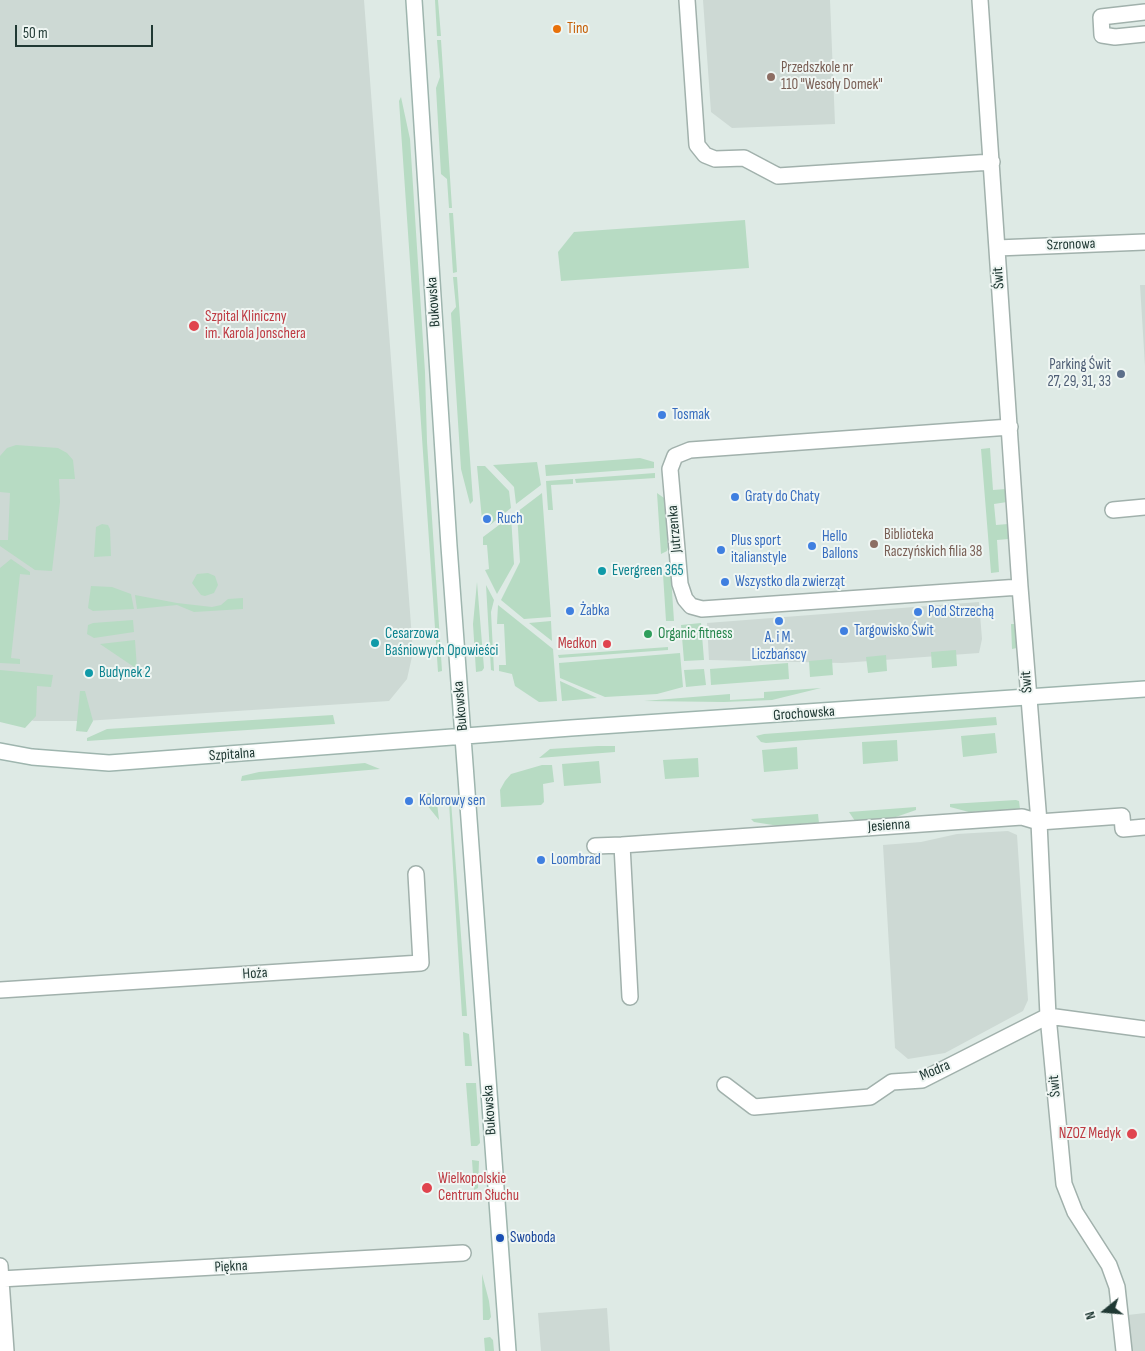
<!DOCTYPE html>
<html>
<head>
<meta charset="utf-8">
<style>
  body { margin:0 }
  #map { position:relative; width:1145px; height:1351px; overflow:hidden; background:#deeae5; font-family:"Sofia Sans Condensed",sans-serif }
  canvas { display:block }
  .north { position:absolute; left:1080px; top:1286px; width:50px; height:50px; -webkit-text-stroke:4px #eff6f3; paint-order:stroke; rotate:253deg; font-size:14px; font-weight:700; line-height:20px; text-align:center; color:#203934 }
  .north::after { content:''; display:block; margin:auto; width:18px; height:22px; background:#203934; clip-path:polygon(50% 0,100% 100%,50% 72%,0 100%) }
  .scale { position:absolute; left:15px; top:25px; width:138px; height:22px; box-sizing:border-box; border:2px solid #203934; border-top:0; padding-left:6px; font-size:15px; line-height:18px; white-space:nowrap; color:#203934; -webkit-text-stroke:4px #eff6f3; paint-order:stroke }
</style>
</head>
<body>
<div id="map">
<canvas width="1145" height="1351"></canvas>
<div class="north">N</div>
<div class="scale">50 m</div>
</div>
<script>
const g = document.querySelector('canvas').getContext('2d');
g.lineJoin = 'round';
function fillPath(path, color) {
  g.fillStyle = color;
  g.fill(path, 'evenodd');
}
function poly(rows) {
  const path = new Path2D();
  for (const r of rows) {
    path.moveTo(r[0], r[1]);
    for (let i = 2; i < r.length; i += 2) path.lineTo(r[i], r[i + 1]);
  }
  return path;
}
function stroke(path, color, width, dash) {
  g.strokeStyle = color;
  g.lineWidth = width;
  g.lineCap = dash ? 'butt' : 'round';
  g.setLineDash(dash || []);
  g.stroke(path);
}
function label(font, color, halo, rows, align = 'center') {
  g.font = font + ' "Sofia Sans Condensed",sans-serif';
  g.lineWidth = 4;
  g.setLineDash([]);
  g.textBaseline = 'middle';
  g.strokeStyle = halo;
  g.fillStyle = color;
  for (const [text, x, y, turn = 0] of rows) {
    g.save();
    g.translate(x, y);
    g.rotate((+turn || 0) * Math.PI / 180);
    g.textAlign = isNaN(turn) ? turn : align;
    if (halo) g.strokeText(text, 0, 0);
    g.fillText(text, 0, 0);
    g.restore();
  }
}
const built = poly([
  [0,0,364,0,413,652,407,679,389,701,85,721,34,721,0,711],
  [703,0,830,0,835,124,732,128,711,112],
  [1140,285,1145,285,1145,366],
  [979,602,982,639,979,653,842,663,709,660,707,623],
  [1008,831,1017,835,1028,1000,1023,1011,945,1053,908,1059,895,1048,883,845,921,842,957,834],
  [607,1308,610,1351,541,1351,538,1313],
  [1145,1313,1145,1351,1130,1351,1128,1315]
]);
const green = poly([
  [435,0,438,0,441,36,437,36],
  [437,40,441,40,452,208,449,208,447,179,441,174,436,88,440,77],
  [401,97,410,139,425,372,427,442,442,671,438,672,399,101],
  [449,213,453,213,457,272,453,273],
  [745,220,749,268,561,281,558,252,574,232],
  [453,277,457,277,473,501,470,504,461,469,451,313,456,307],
  [16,445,58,448,67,453,73,460,75,479,59,479,60,502,52,571,35,570,0,546,0,540,8,540,10,493,0,492,0,456,7,448],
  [990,448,993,490,1006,489,1007,502,994,504,996,525,1008,524,1009,539,997,540,999,572,991,573,981,449],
  [640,458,654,462,654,468,546,476,545,465],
  [537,462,541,485,516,504,514,487,493,465],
  [477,466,485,466,509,491,511,508,490,525,493,519,485,514,482,520],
  [655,473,655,478,640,479,576,483,575,479],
  [573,479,573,484,551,485,553,510,548,510,546,481],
  [542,493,551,617,524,619,501,600,520,562,517,512],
  [657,493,664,498,668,547,667,551,661,554],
  [511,516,514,564,497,594,485,570,489,569,487,545,483,545,483,537],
  [102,524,108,525,110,529,111,556,94,557,96,527],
  [11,559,30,572,30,575,20,574,11,658,20,659,20,664,0,663,0,568],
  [208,573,215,576,218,585,214,593,205,596,201,595,192,583,197,574],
  [663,574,671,576,674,621,666,621],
  [477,582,484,668,482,671,476,672,473,624],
  [486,585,494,600,491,612,494,671,491,670],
  [91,586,112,587,131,594,134,609,93,611,88,608],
  [135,595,177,603,212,607,221,605,228,599,243,598,243,609,194,612,177,605,137,609],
  [1012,601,1017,648,1012,649,1011,624,1014,624],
  [498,605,553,649,557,701,539,702,515,686,512,674,499,671,499,665,506,665,504,624,497,624],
  [133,620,134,632,94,638,87,634,88,625,93,623],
  [551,621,552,641,529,623],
  [701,623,704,660,684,661,681,625],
  [135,640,137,669,100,644],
  [668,647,668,650,559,658,558,655],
  [956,650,957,666,932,668,931,652],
  [680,653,683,687,657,694,605,697,560,678,559,663],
  [886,655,887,671,868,673,866,657],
  [832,659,833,675,810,677,809,661],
  [788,663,789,679,711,685,710,669],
  [704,669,706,685,686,687,684,670],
  [0,670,53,675,51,687,37,686,36,716,25,728,0,722],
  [560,681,597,698,562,701],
  [821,688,772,700,724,702,644,701,730,694,730,700,764,698,764,692],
  [80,691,85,691,93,721,87,732,76,731],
  [333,715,335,724,87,741,87,738,107,729],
  [996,717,997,725,937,730,766,743,761,742,756,736,764,734],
  [995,733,997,753,963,757,961,736],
  [897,740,898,761,863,764,862,742],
  [598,746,615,746,615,752,539,758,550,749],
  [797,747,798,769,764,772,762,750],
  [698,758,699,777,665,779,663,760],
  [599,761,601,783,564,786,562,764],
  [365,763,380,769,241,781,242,776,259,772],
  [542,765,552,765,554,782,543,784,544,802,541,805,501,807,500,790,505,781,511,774],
  [434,793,437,803,439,820,418,794],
  [1016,800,1019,801,1020,809,969,812,950,807,950,804],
  [451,801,467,1016,462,1016,449,802],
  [916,807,916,810,893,818,855,821,849,812],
  [818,814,819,823,779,826,754,822,751,819],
  [463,1032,469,1034,472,1066,465,1066],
  [466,1083,476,1083,480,1143,477,1146,471,1146],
  [472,1160,479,1161,478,1188,474,1190],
  [482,1274,489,1301,491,1317,489,1320,483,1320],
  [490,1337,493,1340,494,1351,485,1351,484,1338]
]);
const street = poly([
  [687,0,697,145,705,155,715,159,744,158,778,176,992,162],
  [980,0,1020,587,1039,822,1048,1016,1064,1184,1075,1212,1109,1265,1117,1287,1124,1351],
  [1145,12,1101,17,1102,35,1115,37,1145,34],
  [997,248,1145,242],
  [1010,427,690,450,675,456,670,469,680,584,685,599,691,606,702,609,1020,587],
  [1113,510,1145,507],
  [595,846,622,845],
  [0,990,421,963,416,874],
  [630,997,622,845,1022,817,1039,822,1122,816,1123,829,1145,827],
  [725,1085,754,1107,870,1097,892,1082,922,1080,1048,1016,1145,1029],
  [0,1266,6,1351],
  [0,1279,463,1253]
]);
const secondary = poly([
  [414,0,449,546,508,1351],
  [0,751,32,757,109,763,571,728,1145,689]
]);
const markers = [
  [557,29,5,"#e8710a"],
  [771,77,5,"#8d6e63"],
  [194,326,6,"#e0444e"],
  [1121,374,5,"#5c6f8a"],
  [662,415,5,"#3f7fe0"],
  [735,497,5,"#3f7fe0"],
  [487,519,5,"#3f7fe0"],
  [874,544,5,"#8d6e63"],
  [812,546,5,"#3f7fe0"],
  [721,550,5,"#3f7fe0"],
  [602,571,5,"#0f9aa8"],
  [725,582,5,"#3f7fe0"],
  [570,611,5,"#3f7fe0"],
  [918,612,5,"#3f7fe0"],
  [779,621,5,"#3f7fe0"],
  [844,631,5,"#3f7fe0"],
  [648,634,5,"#2e9e5b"],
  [375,643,5,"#0f9aa8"],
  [607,644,5,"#e0444e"],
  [89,673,5,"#0f9aa8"],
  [409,801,5,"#3f7fe0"],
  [541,860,5,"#3f7fe0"],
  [1132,1134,6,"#e0444e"],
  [427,1188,6,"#e0444e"],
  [500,1238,5,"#1a4fb4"]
];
const foodNames = [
  ["Tino",567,29]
];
const educationNames = [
  ["Przedszkole nr",781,68],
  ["110 \"Wesoły Domek\"",781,85],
  ["Biblioteka",884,535],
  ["Raczyńskich filia 38",884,552]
];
const streetNames = [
  ["Szronowa",1071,245,-2],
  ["Świt",999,278,-94],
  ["Bukowska",434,302,-94],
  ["Jutrzenka",675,529,-95],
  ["Świt",1027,682,-94],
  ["Bukowska",461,706,-95],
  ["Grochowska",804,714,-4],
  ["Szpitalna",232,755,-4],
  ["Jesienna",889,826,-4],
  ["Hoża",255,974,-4],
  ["Modra",935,1071,-23],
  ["Świt",1055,1086,-95],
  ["Bukowska",490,1110,-94],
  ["Piękna",231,1267,-3]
];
const healthNames = [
  ["Szpital Kliniczny",205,317],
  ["im. Karola Jonschera",205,334],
  ["Medkon",597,644,"right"],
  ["NZOZ Medyk",1121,1134,"right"],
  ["Wielkopolskie",438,1179],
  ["Centrum Słuchu",438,1196]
];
const serviceNames = [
  ["Parking Świt",1111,365],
  ["27, 29, 31, 33",1111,382]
];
const shopNames = [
  ["Tosmak",672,415],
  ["Graty do Chaty",745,497],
  ["Ruch",497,519],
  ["Hello",822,537],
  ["Ballons",822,554],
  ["Plus sport",731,541],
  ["italianstyle",731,558],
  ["Wszystko dla zwierząt",735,582],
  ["Żabka",580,611],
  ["Pod Strzechą",928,612],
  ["Targowisko Świt",854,631],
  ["A. i M.",779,638,"center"],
  ["Liczbańscy",779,655,"center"],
  ["Kolorowy sen",419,801],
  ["Loombrad",551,860]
];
const cultureNames = [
  ["Evergreen 365",612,571],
  ["Cesarzowa",385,634],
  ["Baśniowych Opowieści",385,651],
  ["Budynek 2",99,673]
];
const leisureNames = [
  ["Organic fitness",658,634]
];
const transitNames = [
  ["Swoboda",510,1238]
];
fillPath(built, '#cdd9d4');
fillPath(green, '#b7dbc3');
stroke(street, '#a1b1ac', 18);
stroke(secondary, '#9eb5ae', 18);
stroke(street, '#fff', 15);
stroke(secondary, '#fff', 15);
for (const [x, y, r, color] of markers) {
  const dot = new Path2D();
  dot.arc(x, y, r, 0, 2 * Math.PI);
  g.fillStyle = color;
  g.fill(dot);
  stroke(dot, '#eff6f3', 2);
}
label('15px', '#c56008', '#eff6f3', foodNames, 'left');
label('15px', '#785e54', '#eff6f3', educationNames, 'left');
label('15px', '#203934', '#eff6f3', streetNames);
label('15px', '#be3a42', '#eff6f3', healthNames, 'left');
label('15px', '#4e5e75', '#eff6f3', serviceNames, 'right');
label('15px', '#366cbe', '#eff6f3', shopNames, 'left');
label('15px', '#0d838f', '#eff6f3', cultureNames, 'left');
label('15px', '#27864d', '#eff6f3', leisureNames, 'left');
label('15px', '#164399', '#eff6f3', transitNames, 'left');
</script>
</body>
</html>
